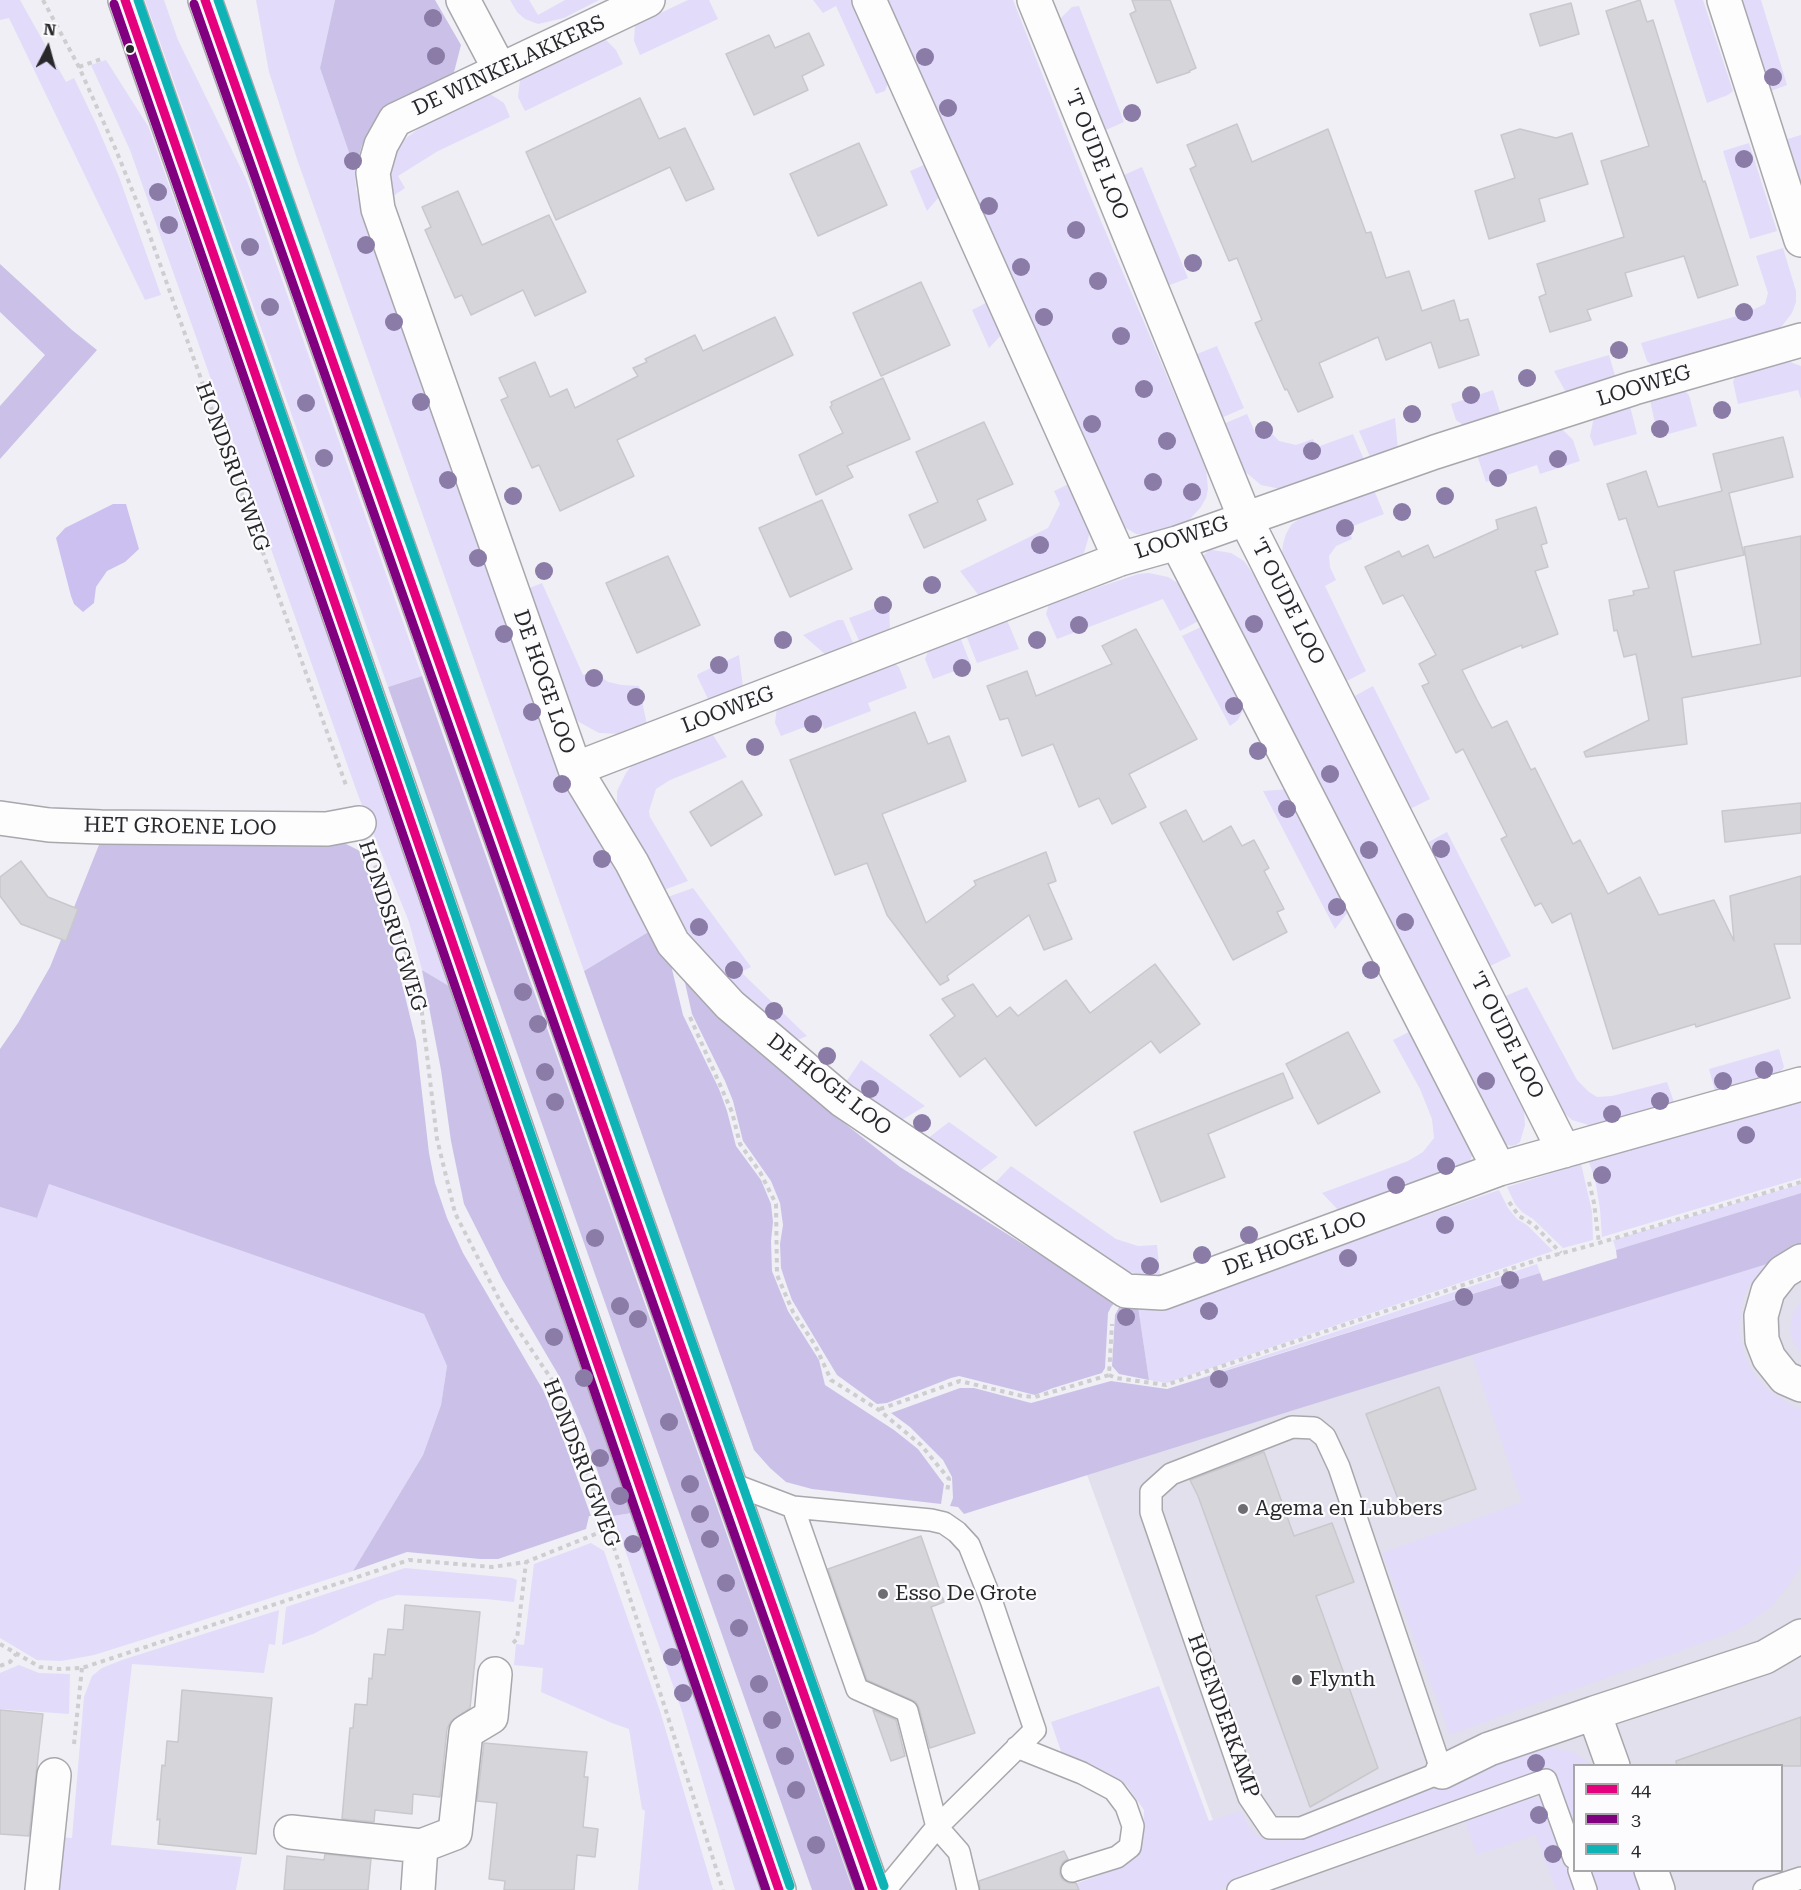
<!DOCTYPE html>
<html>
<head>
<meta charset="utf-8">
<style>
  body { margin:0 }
  #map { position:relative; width:1801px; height:1890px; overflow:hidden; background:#f0eff5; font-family:"Roboto Serif",serif }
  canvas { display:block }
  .legend { position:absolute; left:1573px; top:1764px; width:210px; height:108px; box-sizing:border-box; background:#fcfcfe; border:2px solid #a7a7aa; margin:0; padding:8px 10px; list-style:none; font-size:18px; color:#28282b }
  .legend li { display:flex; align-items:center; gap:12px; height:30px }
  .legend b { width:30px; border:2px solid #a7a7aa }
  .north { position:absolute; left:18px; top:18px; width:60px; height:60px; -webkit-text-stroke:4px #fcfcfe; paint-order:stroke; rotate:6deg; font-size:16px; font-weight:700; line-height:24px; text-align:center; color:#28282b }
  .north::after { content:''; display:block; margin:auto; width:21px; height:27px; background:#28282b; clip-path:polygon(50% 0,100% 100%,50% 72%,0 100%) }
</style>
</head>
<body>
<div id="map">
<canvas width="1801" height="1890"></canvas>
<ul class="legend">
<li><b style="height:8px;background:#e5007d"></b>44</li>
<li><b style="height:8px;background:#800080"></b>3</li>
<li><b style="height:8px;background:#0eb4b5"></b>4</li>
</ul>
<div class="north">N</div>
</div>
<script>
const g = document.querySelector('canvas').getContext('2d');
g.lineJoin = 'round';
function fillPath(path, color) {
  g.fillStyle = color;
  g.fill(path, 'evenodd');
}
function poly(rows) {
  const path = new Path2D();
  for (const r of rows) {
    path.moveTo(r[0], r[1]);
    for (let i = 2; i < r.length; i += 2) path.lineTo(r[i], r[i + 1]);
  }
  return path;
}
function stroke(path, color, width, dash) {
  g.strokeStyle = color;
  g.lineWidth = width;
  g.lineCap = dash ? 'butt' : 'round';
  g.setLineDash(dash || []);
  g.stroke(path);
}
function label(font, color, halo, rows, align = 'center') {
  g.font = font + ' "Roboto Serif",serif';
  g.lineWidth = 4.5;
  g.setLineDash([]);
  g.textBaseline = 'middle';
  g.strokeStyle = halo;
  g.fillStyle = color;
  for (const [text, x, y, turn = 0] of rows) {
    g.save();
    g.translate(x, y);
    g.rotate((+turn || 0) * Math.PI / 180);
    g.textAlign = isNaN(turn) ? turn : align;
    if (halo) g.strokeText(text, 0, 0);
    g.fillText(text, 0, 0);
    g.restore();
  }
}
const built = poly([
  [1801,1212,1801,1890,1193,1890,1233,1875,1086,1472],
  [1574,1766,1782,1766,1782,1870,1574,1870]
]);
const green = poly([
  [0,0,20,0,66,82,74,78,97,126,119,177,161,295,145,300,9,18,0,20],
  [145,0,164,0,178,40,247,181,422,676,388,687],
  [256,0,335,0,320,68,355,170,356,189,364,214,575,798,650,931,584,971,297,159,269,72],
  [510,0,529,0,538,15,565,0,599,0,564,18,538,24,525,19,517,12],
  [688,0,709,0,718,19,640,55,634,41,635,25],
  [813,0,859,0,891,74,885,91,876,94,836,6,823,13],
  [883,0,1013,0,1087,188,1206,468,1208,489,1206,498,1201,507,1189,520,1158,533,1146,535,1136,534,1121,525],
  [1674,0,1703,0,1733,91,1728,95,1707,103],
  [1735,0,1761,0,1787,85,1765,93],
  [1079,6,1124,122,1099,133,1055,24,1072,7],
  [605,39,616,50,623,64,525,111,518,97,520,80],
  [106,60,148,126,454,989,422,970,409,922,358,795,130,150,91,65],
  [490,94,504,103,510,117,438,151,398,176,405,188,390,198,389,160,401,142,422,126],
  [1801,135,1801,204,1781,141],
  [1749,143,1777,231,1750,239,1723,151],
  [931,162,944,191,927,211,910,171],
  [1142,167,1188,278,1170,285,1161,285,1117,178],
  [1783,248,1796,291,1796,302,1792,313,1778,331,1655,368,1647,361,1641,343,1744,314,1765,304,1768,293,1756,256],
  [992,300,1006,330,989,348,972,310],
  [1217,346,1244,408,1219,419,1192,356],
  [1609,355,1616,379,1567,394,1554,371],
  [1790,362,1801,366,1801,399,1798,390,1738,404,1733,382,1735,376,1772,364],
  [1493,390,1501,415,1466,427,1456,420,1451,404],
  [1684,390,1689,395,1697,426,1658,437,1650,400],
  [1630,406,1637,434,1594,446,1590,436,1594,417],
  [1247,414,1255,432,1266,427,1279,441,1296,445,1313,439,1315,445,1320,446,1353,434,1365,462,1281,489,1261,485,1242,469,1221,425],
  [1395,418,1398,450,1371,459,1359,431],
  [1561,428,1573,440,1580,461,1540,474,1537,465,1486,482,1477,455],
  [1073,482,1090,532,1084,553,1079,559,980,597,960,571,1048,528,1060,504,1054,491],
  [1374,490,1384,514,1348,528,1352,539,1336,546,1329,556,1330,567,1336,580,1325,586,1366,671,1343,683,1282,555,1283,544,1286,534,1291,525,1304,515],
  [1212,550,1231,553,1244,561,1256,578,1521,1099,1524,1108,1525,1125,1520,1142,1516,1145,1511,1146,1504,1144,1201,558,1208,551],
  [1149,573,1168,577,1179,584,1187,593,1202,619,1180,631,1163,599,1057,639,1046,614,1049,604,1138,574],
  [542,583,583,675,593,671,608,682,622,685,639,686,647,725,622,734,599,733,579,722,570,711,527,589],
  [889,603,890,630,860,643,849,618],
  [838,620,843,620,854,645,826,655,803,635],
  [1007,620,1019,649,977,663,966,635],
  [1205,625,1246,704,1238,720,1230,726,1182,636],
  [960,637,971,665,933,679,925,659,929,649],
  [739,655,743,687,709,701,697,676,698,674],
  [892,662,899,667,907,688,868,703,871,711,824,729,820,721,781,736,775,723,777,707],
  [1373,686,1430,799,1408,810,1351,698],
  [711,732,727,757,670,780,656,789,649,811,650,817,688,881,661,891,617,808,617,791,626,773,633,764],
  [1289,789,1351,908,1335,929,1263,791],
  [1447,832,1511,956,1488,967,1425,844],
  [693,888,751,967,741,972,807,1036,793,1042,714,967,694,941,665,898],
  [1527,987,1577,1080,1589,1092,1597,1097,1612,1096,1667,1082,1675,1105,1592,1126,1572,1120,1558,1107,1503,997],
  [1413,1030,1473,1153,1470,1161,1466,1166,1341,1213,1322,1193,1408,1161,1423,1152,1434,1138,1432,1119,1420,1089,1393,1040],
  [1779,1049,1784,1067,1781,1071,1782,1075,1716,1094,1709,1069],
  [861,1060,925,1106,897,1123,844,1085],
  [1801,1101,1801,1178,1602,1237,1600,1209,1595,1179,1589,1162],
  [949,1122,998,1157,973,1176,923,1142],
  [1581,1164,1592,1211,1593,1240,1563,1248,1533,1219,1522,1212,1515,1204,1507,1187],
  [1011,1166,1116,1239,1138,1246,1157,1245,1160,1276,1144,1275,1125,1271,991,1187],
  [48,1183,424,1314,447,1366,441,1405,423,1455,353,1571,148,1638,94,1655,61,1661,37,1660,0,1638,0,1207,37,1218],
  [1801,1184,1801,1193,1616,1250,1613,1240],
  [1499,1190,1508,1208,1517,1219,1527,1225,1553,1251,1167,1383,1149,1380,1138,1306,1176,1303],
  [1537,1264,1540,1273,1200,1378,1228,1368],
  [1767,1264,1753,1280,1747,1289,1743,1300,1739,1330,1745,1356,1752,1371,1768,1390,1793,1406,1801,1409,1801,1565,1788,1586,1773,1605,1746,1625,1730,1633,1450,1735,1382,1553,1522,1502,1472,1356],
  [1801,1302,1801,1352,1793,1342,1790,1329,1792,1315],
  [638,1512,770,1890,735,1890,682,1711,613,1516],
  [591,1543,604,1551,660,1711,713,1890,638,1890,645,1811,642,1809,629,1729,612,1723,541,1692,543,1668,514,1665,516,1644,524,1645,534,1564],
  [405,1568,512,1578,517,1580,514,1602,486,1599,397,1595,378,1601,313,1634,282,1645,286,1607],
  [279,1610,275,1645,269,1644,264,1673,132,1664,111,1845,242,1857,236,1890,49,1890,57,1837,72,1838,84,1697,92,1676,102,1668,122,1660],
  [19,1665,39,1673,70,1674,69,1714,0,1709,0,1673],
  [1159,1686,1209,1821,1241,1811,1249,1827,1256,1835,1264,1839,1284,1841,1525,1754,1551,1748,1571,1751,1588,1762,1592,1765,1574,1766,1574,1833,1557,1785,1498,1789,1219,1890,1066,1890,1075,1884,1122,1867,1137,1854,1143,1836,1144,1810,1127,1786,1106,1773,1079,1766,1062,1754,1051,1722],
  [1527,1797,1541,1799,1548,1813,1576,1890,1556,1890,1536,1835,1477,1855,1464,1819],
  [1588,1871,1633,1871,1640,1890,1595,1890]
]);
const forest = poly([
  [335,0,435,0,461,45,453,76,373,128,362,145,355,170,320,68],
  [0,264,72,330,97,350,0,459,0,406,45,355,0,312],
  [422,676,853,1890,812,1890,388,687],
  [103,835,342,842,360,851,391,939,416,1041,429,1153,435,1183,447,1218,463,1253,543,1390,558,1425,591,1516,589,1516,586,1529,498,1559,480,1559,407,1552,353,1571,423,1455,441,1405,447,1366,424,1314,49,1184,37,1218,0,1207,0,1049,18,1023,50,967],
  [650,931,670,961,683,1015,719,1089,727,1111,736,1146,761,1180,771,1204,773,1222,771,1241,772,1271,788,1311,819,1360,825,1385,894,1430,918,1449,944,1484,941,1504,812,1489,786,1482,770,1468,754,1450,584,971],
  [422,970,454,989,638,1512,613,1516,586,1438,562,1381,502,1279,464,1204,451,1141,441,1070],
  [683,974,702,999,753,1048,820,1104,900,1167,1103,1294,1117,1300,1111,1307,1108,1313,1105,1368,1102,1373,1053,1388,1035,1395,959,1376,951,1378,887,1403,877,1404,837,1375,792,1300,786,1283,781,1268,780,1244,783,1225,780,1203,771,1181,743,1141,733,1101,725,1081,692,1014],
  [1801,1193,1801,1245,1778,1255,1767,1264,1294,1410,964,1514,958,1507,950,1506,953,1498,952,1477,943,1460,910,1427,891,1413,960,1388,974,1388,1031,1403,1111,1381,1167,1389,1540,1273,1543,1281,1617,1258,1616,1250],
  [1122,1302,1138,1306,1149,1380,1119,1374,1112,1366,1115,1315]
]);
const water = poly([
  [113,504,126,504,139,549,125,562,107,571,96,587,94,603,83,612,74,604,71,596,56,538,65,528]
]);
const building = poly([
  [1132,0,1170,0,1196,68,1189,71,1190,72,1157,83,1130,14,1136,11,1132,0],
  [1640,0,1647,22,1653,20,1703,182,1705,181,1738,285,1698,298,1684,256,1625,273,1632,296,1587,310,1591,320,1550,332,1539,297,1546,294,1537,264,1624,237,1601,161,1649,146,1606,11,1640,0],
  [1571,3,1579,34,1540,46,1530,14,1571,3],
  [809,33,824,65,802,76,808,90,754,115,726,54,769,35,775,48,809,33],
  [640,98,659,139,685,128,714,189,686,201,670,167,556,220,526,152,640,98],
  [1237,124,1252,162,1328,129,1366,233,1371,232,1386,278,1409,271,1422,311,1454,300,1460,321,1468,319,1479,355,1439,368,1431,342,1386,360,1378,337,1319,363,1333,397,1298,412,1287,389,1285,390,1255,323,1262,320,1237,258,1229,261,1190,169,1196,166,1187,145,1237,124],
  [1520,129,1556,138,1572,133,1588,184,1539,199,1545,221,1489,239,1475,191,1515,178,1501,135,1520,129],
  [859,143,887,205,818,236,790,174,859,143],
  [458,191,482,245,549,215,586,292,535,316,523,290,471,315,462,295,455,298,425,230,431,227,422,207,458,191],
  [921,282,950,345,881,376,853,313,921,282],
  [775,317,793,355,617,440,634,476,560,511,539,465,532,468,501,400,508,397,499,378,535,362,550,397,567,389,575,408,638,376,633,368,647,362,645,359,695,335,703,351,775,317],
  [883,378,910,439,847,466,853,477,816,495,799,455,843,433,830,407,832,405,831,402,883,378],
  [984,422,1013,484,977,500,986,520,924,548,909,515,938,502,916,452,984,422],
  [1783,437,1793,477,1729,493,1744,555,1674,571,1692,657,1761,644,1744,547,1801,536,1801,676,1682,698,1687,744,1586,757,1584,752,1649,720,1636,654,1624,657,1617,630,1614,631,1609,600,1634,595,1633,591,1649,588,1626,518,1619,520,1607,484,1646,471,1658,507,1722,491,1713,454,1783,437],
  [822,500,852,569,790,597,759,528,822,500],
  [1536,507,1547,543,1541,545,1548,567,1535,571,1558,634,1522,648,1522,645,1462,670,1477,700,1492,728,1507,721,1531,770,1535,768,1573,844,1580,840,1608,894,1640,877,1659,915,1714,900,1734,941,1730,896,1801,876,1801,944,1774,944,1790,998,1696,1027,1695,1024,1613,1049,1571,913,1552,923,1541,903,1535,906,1501,839,1507,836,1463,749,1456,753,1422,686,1429,683,1419,664,1436,655,1403,595,1383,604,1365,567,1399,551,1402,557,1428,545,1434,558,1498,529,1496,520,1536,507],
  [668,556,700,625,637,653,606,583,668,556],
  [1136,629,1197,739,1129,774,1146,807,1112,824,1099,798,1079,807,1053,744,1022,756,1008,718,1000,720,987,686,1027,671,1036,696,1112,664,1102,646,1136,629],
  [915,712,928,744,949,736,966,781,882,814,926,923,976,885,974,881,1046,852,1056,881,1048,884,1072,939,1044,950,1029,915,947,976,949,980,940,985,887,915,867,863,835,875,790,760,915,712],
  [742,781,762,815,711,846,690,812,742,781],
  [1801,803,1801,833,1725,842,1722,811,1801,803],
  [1186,810,1203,842,1231,826,1242,846,1254,840,1269,868,1264,871,1284,909,1277,912,1287,932,1233,960,1160,823,1186,810],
  [21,861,48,897,78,909,66,941,21,924,0,896,0,877,21,861],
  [1155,964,1200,1024,1160,1053,1151,1041,1036,1126,985,1058,960,1077,930,1035,955,1016,942,999,973,984,997,1017,1010,1007,1018,1016,1066,980,1090,1013,1155,964],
  [1348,1032,1380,1092,1318,1124,1286,1064,1348,1032],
  [1283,1073,1293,1098,1208,1134,1225,1177,1161,1202,1134,1132,1283,1073],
  [1439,1387,1476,1489,1404,1515,1366,1414,1439,1387],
  [1264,1452,1294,1536,1332,1523,1354,1582,1316,1596,1378,1768,1310,1807,1198,1496,1190,1480,1264,1452],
  [921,1536,944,1602,931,1607,975,1733,930,1748,919,1708,916,1702,867,1680,828,1569,921,1536],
  [405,1605,480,1612,470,1708,451,1721,447,1729,440,1797,413,1794,412,1814,375,1810,374,1822,342,1819,350,1728,353,1728,355,1704,367,1705,369,1678,372,1679,374,1654,385,1655,388,1629,403,1630,405,1605],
  [182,1690,272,1698,256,1854,158,1844,160,1819,157,1820,162,1765,165,1766,167,1741,178,1742,182,1690],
  [0,1710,43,1714,29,1836,0,1834,0,1710],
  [873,1710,896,1720,905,1756,891,1761,873,1710],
  [1801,1717,1801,1766,1677,1766,1676,1761,1801,1717],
  [484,1743,587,1752,584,1777,588,1777,583,1827,598,1829,595,1857,577,1855,574,1890,504,1890,505,1881,489,1879,497,1803,477,1801,484,1743],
  [1064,1851,1068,1859,1063,1862,1060,1868,1060,1875,1063,1880,1069,1883,1076,1883,1079,1890,980,1890,979,1881,1064,1851],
  [325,1854,371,1859,368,1890,284,1890,287,1856,324,1860,325,1854]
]);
const path = poly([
  [43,0,79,67,116,150,145,222,347,788],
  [79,67,101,59],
  [372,857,404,946,422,1013,437,1139,455,1213,504,1309,552,1380,608,1529,723,1890],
  [690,1017,732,1112,740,1144,760,1172,776,1204,777,1275,793,1312,815,1345,831,1380,879,1410,921,1445,949,1479,947,1493],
  [1589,1182,1594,1203,1599,1243],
  [1509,1202,1519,1216,1534,1225,1561,1253],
  [1109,1375,1116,1378,1166,1385,1537,1260,1599,1243,1801,1182],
  [880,1409,960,1381,1022,1396,1035,1397,1109,1375,1112,1324],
  [513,1643,517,1639,526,1562],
  [0,1644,40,1667,59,1669,82,1668,409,1560,492,1567,526,1562,608,1529],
  [0,1666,10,1662,16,1654],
  [74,1744,82,1668]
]);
const lane = poly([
  [1292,1427,1314,1428,1325,1437,1339,1467,1442,1772,1301,1828,1270,1828,1249,1797,1151,1512,1151,1492,1171,1474,1292,1427],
  [727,1482,793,1507,857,1689,907,1711,937,1827,885,1890],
  [793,1507,931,1520,944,1523,957,1532,969,1545,991,1600,1035,1730,937,1827,959,1852,968,1890],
  [1017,1747,1082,1773,1114,1790,1126,1806,1133,1826,1130,1847,1117,1857,1072,1871],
  [1579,1870,1586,1890],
  [1238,1890,1546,1780,1574,1858],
  [1764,1890,1801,1878]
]);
const street = poly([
  [463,0,500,70],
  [648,0,395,120,381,145,373,173,378,209,575,769,632,863,673,943,730,1005,842,1100,1126,1291,1162,1293,1499,1169,1801,1084],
  [869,0,1120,559],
  [1034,0,1245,518,1564,1151],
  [1724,0,1801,240],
  [1177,543,1499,1169],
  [575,769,1120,559,1177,543,1435,452,1634,388,1801,340],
  [0,818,49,825,101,827,327,829,359,823],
  [1801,1261,1783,1272,1768,1291,1761,1316,1762,1340,1769,1358,1785,1378,1801,1385],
  [1613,1766,1594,1713,1765,1657,1801,1636],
  [1442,1772,1489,1749,1594,1713],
  [291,1832,421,1846],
  [1651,1870,1658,1890],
  [42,1890,54,1775],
  [418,1890,421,1846,455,1833,466,1732,491,1717,495,1674]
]);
const secondary = poly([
  [125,0,393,770,779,1890],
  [205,0,873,1890]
]);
const bus1 = poly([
  [125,0,393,770,779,1890],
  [205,0,873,1890]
]);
const bus2 = poly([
  [114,4,382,774,766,1890],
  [194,4,860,1890]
]);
const bus3 = poly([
  [138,0,404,766,790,1886],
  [218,0,884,1886]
]);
const trees = [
  [433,18],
  [436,56],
  [925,57],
  [1773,77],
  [948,108],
  [1132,113],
  [1744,159],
  [353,161],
  [158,192],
  [989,206],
  [169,225],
  [1076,230],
  [366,245],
  [250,247],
  [1193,263],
  [1021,267],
  [1098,281],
  [270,307],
  [1744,312],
  [1044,317],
  [394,322],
  [1121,336],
  [1619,350],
  [1527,378],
  [1144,389],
  [1471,395],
  [421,402],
  [306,403],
  [1722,410],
  [1412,414],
  [1092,424],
  [1660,429],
  [1264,430],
  [1167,441],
  [1312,451],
  [324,458],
  [1558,459],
  [1498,478],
  [448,480],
  [1153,482],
  [1192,492],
  [513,496],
  [1445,496],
  [1402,512],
  [1345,528],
  [1040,545],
  [478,558],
  [544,571],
  [932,585],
  [883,605],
  [1254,624],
  [1079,625],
  [504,634],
  [783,640],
  [1037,640],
  [719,665],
  [962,668],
  [594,678],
  [636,697],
  [1234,706],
  [532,712],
  [813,724],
  [755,747],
  [1258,751],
  [1330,774],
  [562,784],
  [1287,809],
  [1441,849],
  [1369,850],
  [602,859],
  [1337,907],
  [1405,922],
  [699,927],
  [734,970],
  [1371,970],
  [523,992],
  [774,1011],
  [538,1024],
  [827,1056],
  [1764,1070],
  [545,1072],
  [1486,1081],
  [1723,1081],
  [870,1089],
  [1660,1101],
  [555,1102],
  [1612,1114],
  [922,1123],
  [1746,1135],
  [1446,1166],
  [1602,1175],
  [1396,1185],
  [1445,1225],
  [1249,1235],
  [595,1238],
  [1202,1255],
  [1348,1258],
  [1150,1266],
  [1510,1280],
  [1464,1297],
  [620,1306],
  [1209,1311],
  [1126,1317],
  [638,1319],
  [554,1337],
  [584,1378],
  [1219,1379],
  [669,1422],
  [600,1458],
  [690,1484],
  [620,1496],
  [700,1514],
  [710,1539],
  [633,1544],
  [726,1583],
  [739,1628],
  [672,1657],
  [759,1684],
  [683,1693],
  [772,1720],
  [785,1756],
  [1536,1763],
  [796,1790],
  [1539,1815],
  [816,1845],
  [1553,1854]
];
const markers = [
  [130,49,5,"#28282b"],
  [1243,1509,6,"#6e6e72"],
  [883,1594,6,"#6e6e72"],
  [1297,1680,6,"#6e6e72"]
];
const streetNames = [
  ["DE WINKELAKKERS",509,66,-25],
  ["'T OUDE LOO",1096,154,68],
  ["LOOWEG",1644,386,-17],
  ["HONDSRUGWEG",232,467,70],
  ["LOOWEG",1182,538,-18],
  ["'T OUDE LOO",1287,601,63],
  ["DE HOGE LOO",544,682,71],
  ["LOOWEG",728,710,-21],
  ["HET GROENE LOO",180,827,1],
  ["HONDSRUGWEG",392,926,72],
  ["'T OUDE LOO",1506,1035,63],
  ["DE HOGE LOO",829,1085,38],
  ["DE HOGE LOO",1295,1244,-20],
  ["HONDSRUGWEG",581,1463,69],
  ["HOENDERKAMP",1223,1716,70]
];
const poiNames = [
  ["Agema en Lubbers",1255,1509],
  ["Esso De Grote",895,1594],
  ["Flynth",1309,1680]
];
fillPath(built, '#e2e0ec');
fillPath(green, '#e2dbfa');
fillPath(forest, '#cbc1e8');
fillPath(water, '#ccc0f0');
fillPath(building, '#d6d5da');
stroke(building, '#c9c8cd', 1.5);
stroke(lane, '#a8a7ab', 24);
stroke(street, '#a8a7ab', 36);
stroke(secondary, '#a8a7ab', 36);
stroke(path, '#ceced0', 4, [4.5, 4.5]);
stroke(lane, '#fdfdfe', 21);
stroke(street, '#fdfdfe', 33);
stroke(secondary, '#f8f8fb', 33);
stroke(bus1, '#e5007d', 9);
stroke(bus2, '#800080', 9);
stroke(bus3, '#0eb4b5', 9);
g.fillStyle = '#8a7ba7';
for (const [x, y] of trees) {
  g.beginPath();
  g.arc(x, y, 9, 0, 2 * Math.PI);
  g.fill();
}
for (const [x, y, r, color] of markers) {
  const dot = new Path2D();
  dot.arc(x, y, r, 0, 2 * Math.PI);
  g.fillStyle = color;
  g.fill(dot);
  stroke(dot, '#fcfcfe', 2);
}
label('21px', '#28282b', '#fcfcfe', streetNames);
label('21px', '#28282b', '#fcfcfe', poiNames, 'left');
</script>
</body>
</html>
